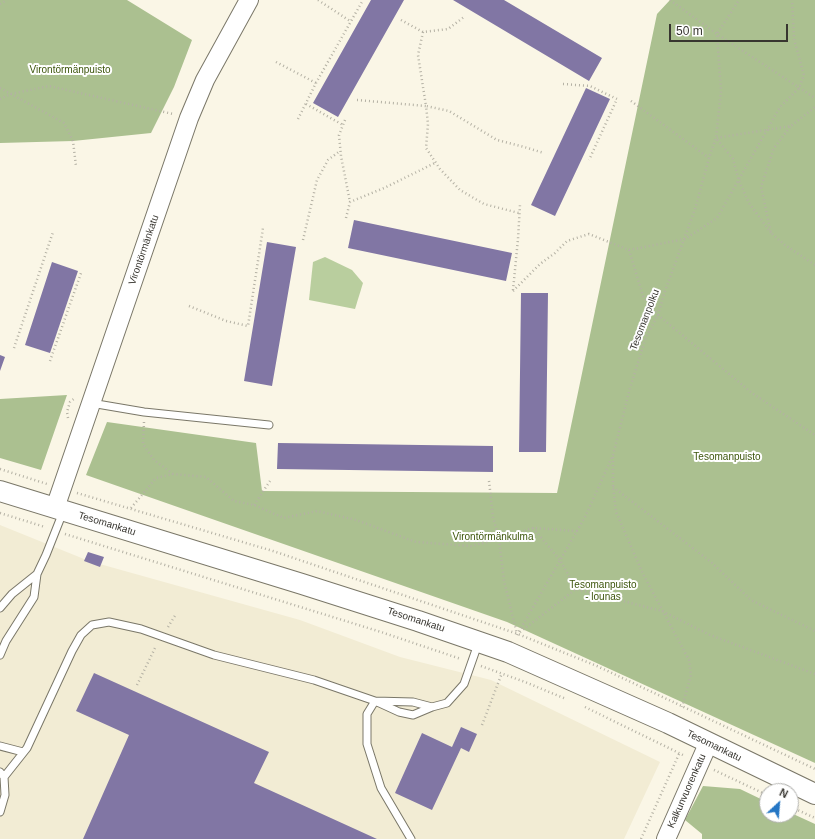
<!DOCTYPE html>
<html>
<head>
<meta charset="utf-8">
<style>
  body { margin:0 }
  #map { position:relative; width:815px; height:839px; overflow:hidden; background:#faf6e6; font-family:Helvetica,sans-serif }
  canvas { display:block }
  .north { position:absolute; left:759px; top:783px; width:40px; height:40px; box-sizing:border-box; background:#fff; border:1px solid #afafac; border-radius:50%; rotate:26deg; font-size:11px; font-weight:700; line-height:16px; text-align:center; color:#383630 }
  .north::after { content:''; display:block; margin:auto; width:14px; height:18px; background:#2476c4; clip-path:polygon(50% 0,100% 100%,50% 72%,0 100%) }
  .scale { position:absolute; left:669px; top:24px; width:119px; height:18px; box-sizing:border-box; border:2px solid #383630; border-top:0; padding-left:5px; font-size:12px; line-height:14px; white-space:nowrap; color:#383630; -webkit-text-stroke:3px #fff; paint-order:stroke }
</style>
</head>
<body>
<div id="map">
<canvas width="815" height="839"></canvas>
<div class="north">N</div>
<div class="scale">50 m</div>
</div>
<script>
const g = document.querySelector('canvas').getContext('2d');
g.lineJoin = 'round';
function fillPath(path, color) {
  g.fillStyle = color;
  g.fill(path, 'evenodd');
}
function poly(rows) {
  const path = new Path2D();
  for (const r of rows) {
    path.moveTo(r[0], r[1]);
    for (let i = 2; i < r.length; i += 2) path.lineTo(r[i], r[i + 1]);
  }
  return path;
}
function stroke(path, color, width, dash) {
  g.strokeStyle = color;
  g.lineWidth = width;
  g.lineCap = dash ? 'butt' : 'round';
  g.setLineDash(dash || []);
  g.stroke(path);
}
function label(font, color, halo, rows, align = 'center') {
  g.font = font + ' Helvetica,sans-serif';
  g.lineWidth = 4;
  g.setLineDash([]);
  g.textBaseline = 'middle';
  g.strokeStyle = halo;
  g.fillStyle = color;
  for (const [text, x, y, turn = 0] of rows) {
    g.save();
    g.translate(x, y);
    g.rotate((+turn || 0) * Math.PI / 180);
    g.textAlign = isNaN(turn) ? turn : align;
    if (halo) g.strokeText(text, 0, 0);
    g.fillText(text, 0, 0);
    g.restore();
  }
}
const built = poly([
  [0,525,89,561,300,620,400,657,491,680,660,762,624,839,0,839]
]);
const green = poly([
  [325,257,352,270,363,283,355,309,309,300,313,262]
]);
const forest = poly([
  [0,0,127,0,192,40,174,87,151,133,73,141,0,143],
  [670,0,815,0,815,763,507,622,86,475,107,422,256,443,262,491,557,493,657,14],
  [67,395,41,470,0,458,0,399],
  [703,786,740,789,767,802,767,815,791,815,791,813,815,824,815,839,702,839,702,834,685,820]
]);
const building = poly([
  [371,0,404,0,338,117,313,103],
  [453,0,504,0,602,58,589,81],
  [586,88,610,99,555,216,531,205],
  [354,220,512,253,506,281,348,248],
  [267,242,296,247,272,386,244,381],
  [52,262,78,271,50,353,25,345],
  [521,293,548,293,546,452,519,452],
  [0,355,5,357,0,371],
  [278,443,493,446,493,472,277,469],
  [88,552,104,557,100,567,84,561],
  [94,673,269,752,254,783,377,839,83,839,129,735,76,711],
  [461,727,477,734,469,752,461,748,432,810,395,793,422,733,452,747]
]);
const path = poly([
  [318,0,350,21],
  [670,0,717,34,815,98],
  [0,4,7,0],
  [401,20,423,32,448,29,464,17],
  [423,32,418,55,426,106,449,111,497,140,524,147,544,153],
  [276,62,316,83],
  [563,84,590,86,617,99,589,160],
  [0,88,64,123,73,141,76,166],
  [0,99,11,94,49,86,173,114],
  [357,100,426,106,428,124,426,148,440,169,460,190,484,204,519,213],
  [631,101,709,158],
  [306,104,343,125],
  [298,119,316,83,363,0],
  [345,120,339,135,341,156,350,202],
  [790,127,774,148,761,187,771,233,785,245,815,265],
  [346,218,350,202,384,188,435,163],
  [771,233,749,203,739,181,733,159,716,138,791,126,815,107],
  [303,240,317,180,328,160,340,151],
  [629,250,643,296,658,315,752,393,815,435],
  [513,290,518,239,520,205],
  [513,291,540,264,555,253,567,241,589,234,629,250,685,239,717,218,780,107,799,88,804,75,794,39,792,0],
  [189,306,226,321,248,326,263,228],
  [14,348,53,232],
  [50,361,81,273],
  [68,418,67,412,70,402,75,398],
  [144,422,143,444,154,460,173,474],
  [613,457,613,486,616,512,643,574,689,660,691,675,682,707],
  [0,469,47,484],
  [489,481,493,517,499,539,504,581,517,634],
  [613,487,711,562,751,600,815,631],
  [77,493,273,551,518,634,597,666,815,769],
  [254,505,270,481],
  [131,508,156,478,173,474,206,477,234,501,254,505,284,518,317,511,356,520,416,542,471,546,499,539,533,528,577,531],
  [0,513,45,527],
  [533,528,560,560,576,589],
  [65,534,381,632,461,659],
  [168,627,176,614],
  [520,632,576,589,662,611,710,635,815,674],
  [517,635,585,517,613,455,630,388,646,337,658,315,665,291,695,209,709,158,716,138,721,91,717,34,739,0],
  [481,666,525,682,566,699],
  [137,685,156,646],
  [585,707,685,756],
  [482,725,502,673],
  [714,770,767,795],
  [791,807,815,818],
  [641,839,679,754]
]);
const service = poly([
  [91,403,144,412,269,425],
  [0,608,12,594,37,574],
  [0,655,6,641,34,597,37,574,46,555,63,512],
  [0,746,23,752],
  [0,772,4,777,5,795,0,812],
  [4,777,27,748,72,651,81,635,92,625,109,622,141,629,214,655,314,680,375,701,413,702,432,707,447,703,464,684,478,644],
  [411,839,381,788,367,744,367,714,375,701,399,712,413,715,432,707]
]);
const tertiary = poly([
  [55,508,189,118,205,80,249,0],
  [666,839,708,744]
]);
const secondary = poly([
  [0,491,302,584,418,621,508,652,668,723,815,794]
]);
const parkNames = [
  ["Virontörmänpuisto",70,70],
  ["Tesomanpuisto",727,457],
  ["Virontörmänkulma",493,537],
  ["Tesomanpuisto",603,585],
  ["- lounas",603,597]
];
const streetNames = [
  ["Virontörmänkatu",144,250,-71],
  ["Tesomanpolku",645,320,-69],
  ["Tesomankatu",107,524,17],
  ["Tesomankatu",416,620,18],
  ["Tesomankatu",714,746,26],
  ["Kalkunvuorenkatu",687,791,-66]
];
fillPath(built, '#f2ecd4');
fillPath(green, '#b9ce9e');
fillPath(forest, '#abc090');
fillPath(building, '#8176a4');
stroke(service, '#7a7768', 9);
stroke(tertiary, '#7a7768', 20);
stroke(secondary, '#7a7768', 22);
stroke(path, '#b4b1a4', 2.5, [1, 3]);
stroke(service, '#fff', 7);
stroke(tertiary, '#fff', 18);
stroke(secondary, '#fff', 20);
label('10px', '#3c550b', '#fff', parkNames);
label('10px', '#383630', '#fff', streetNames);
</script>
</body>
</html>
